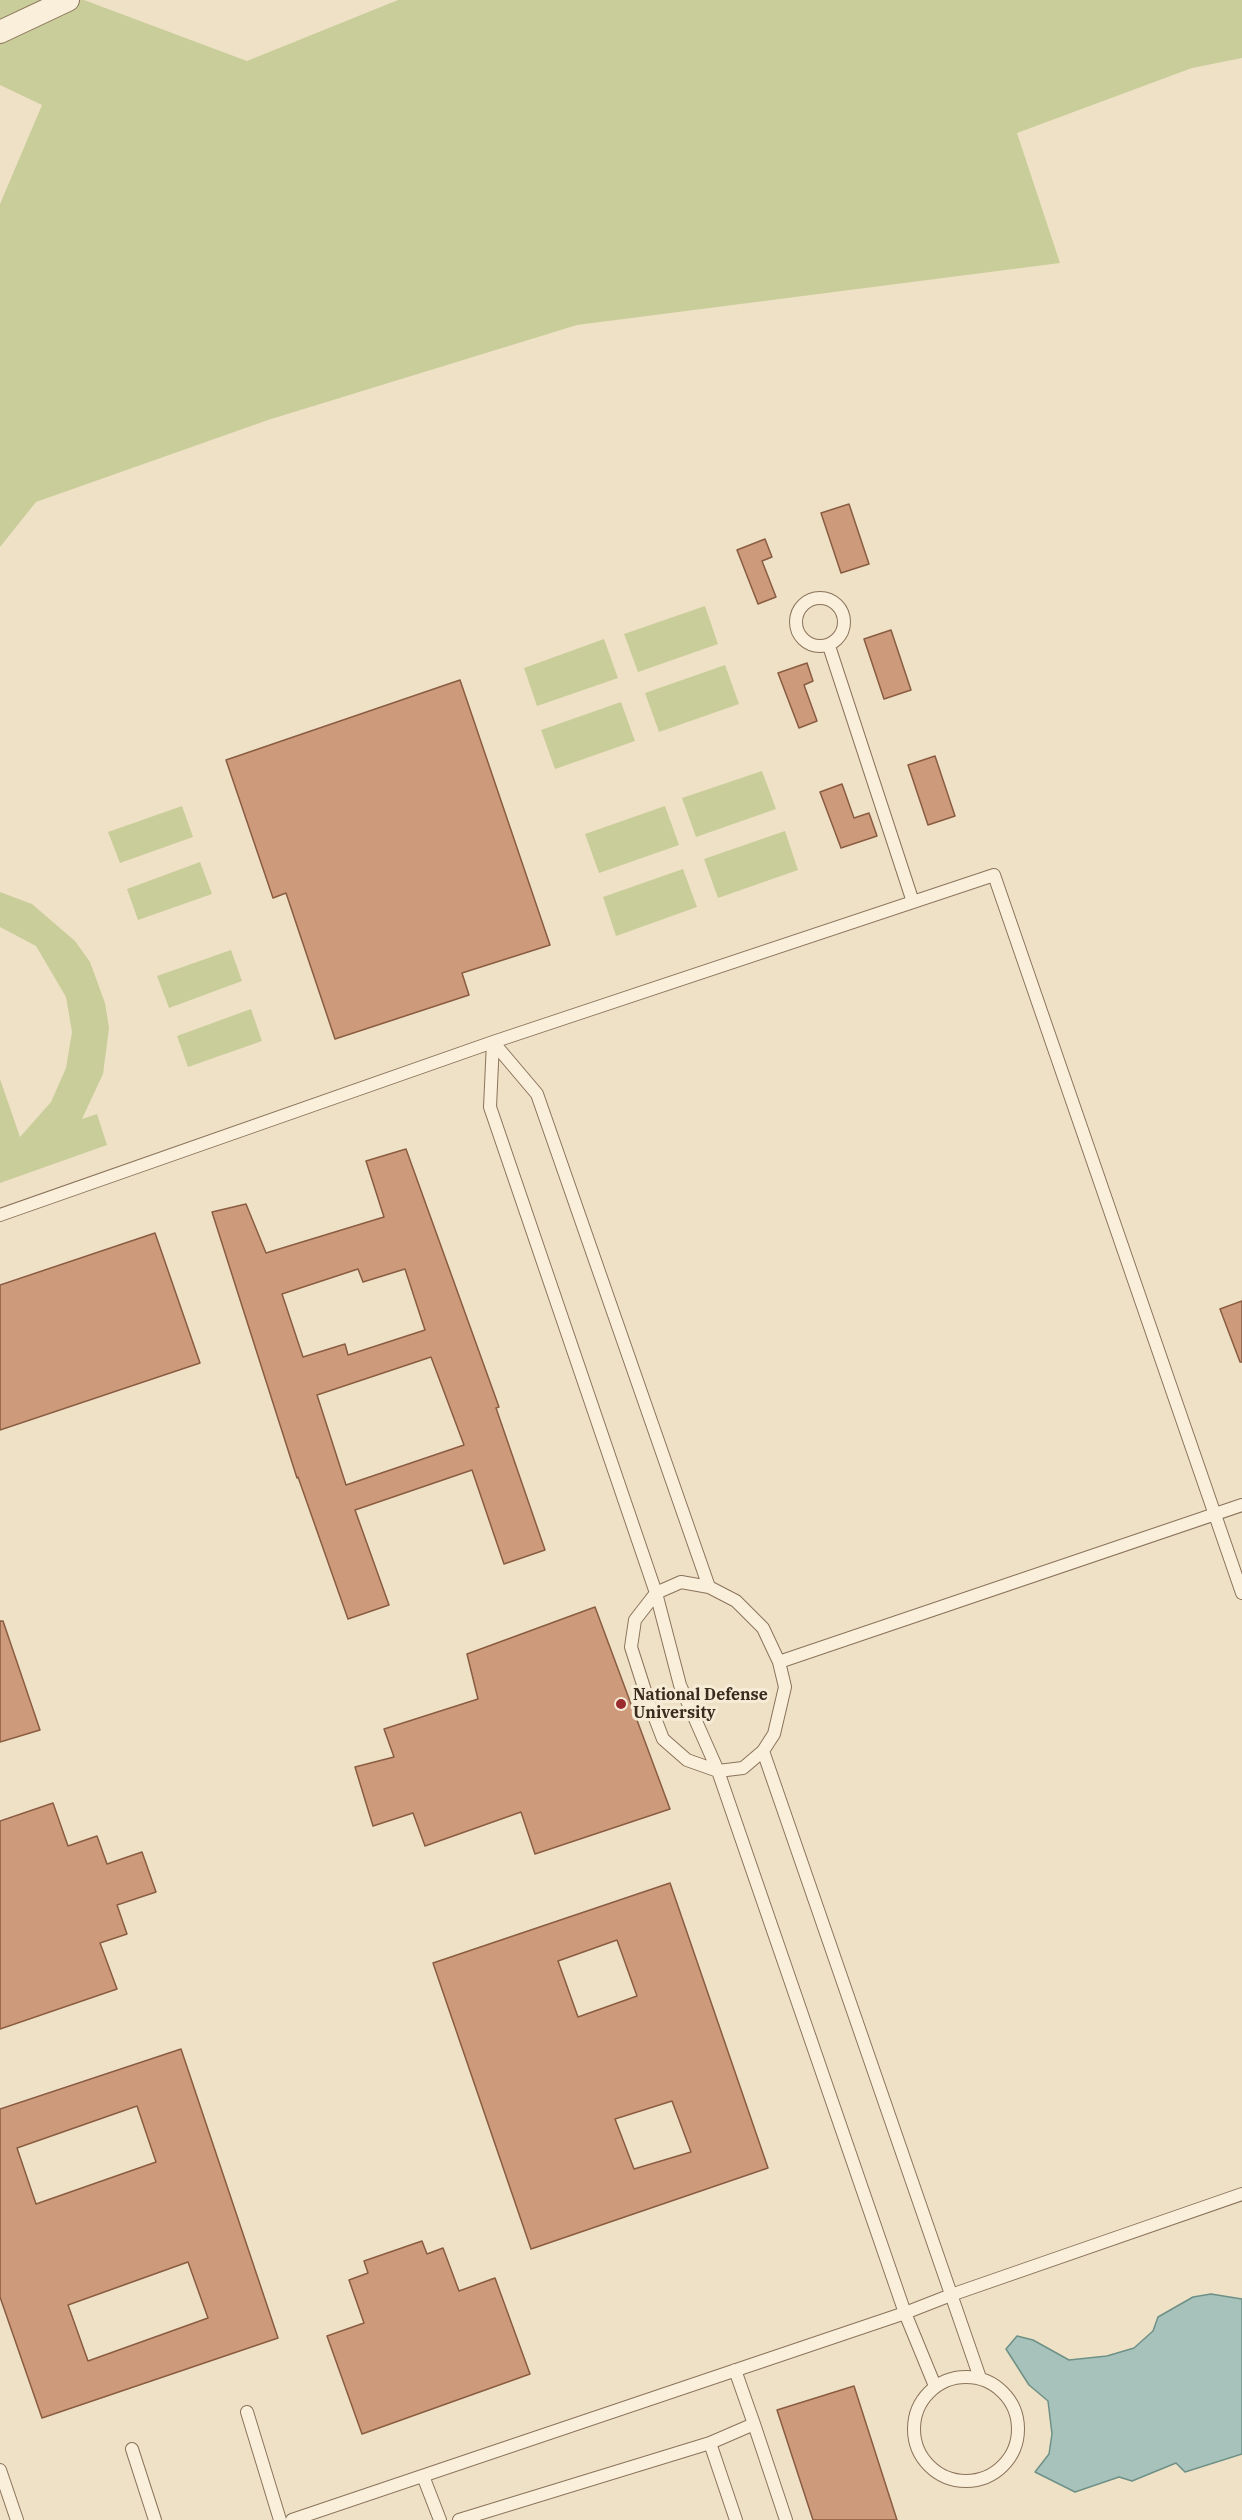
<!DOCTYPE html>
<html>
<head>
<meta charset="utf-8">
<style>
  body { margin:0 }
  canvas { display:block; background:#efe1c6 }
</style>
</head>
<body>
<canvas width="1242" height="2520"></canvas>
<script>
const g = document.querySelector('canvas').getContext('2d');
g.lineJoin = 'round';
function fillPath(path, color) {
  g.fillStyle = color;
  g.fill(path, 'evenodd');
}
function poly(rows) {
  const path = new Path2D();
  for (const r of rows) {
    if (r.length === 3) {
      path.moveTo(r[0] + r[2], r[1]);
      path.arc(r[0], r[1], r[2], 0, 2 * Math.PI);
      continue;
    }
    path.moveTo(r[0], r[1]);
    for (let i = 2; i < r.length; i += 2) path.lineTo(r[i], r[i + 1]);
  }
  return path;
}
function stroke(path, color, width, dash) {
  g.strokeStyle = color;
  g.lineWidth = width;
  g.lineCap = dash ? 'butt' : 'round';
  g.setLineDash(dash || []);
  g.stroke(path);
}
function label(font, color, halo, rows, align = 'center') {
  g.font = font + ' "IBM Plex Serif",serif';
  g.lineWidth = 6;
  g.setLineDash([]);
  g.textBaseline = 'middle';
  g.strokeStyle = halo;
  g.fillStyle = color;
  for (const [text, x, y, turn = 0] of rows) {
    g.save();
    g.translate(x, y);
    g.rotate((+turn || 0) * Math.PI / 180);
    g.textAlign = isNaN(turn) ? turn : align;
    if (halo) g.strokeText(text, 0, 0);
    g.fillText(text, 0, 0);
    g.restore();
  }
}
const green = poly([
  [0,0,84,0,247,61,398,0,1242,0,1242,58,1192,68,1017,133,1060,263,577,325,268,420,36,502,0,547,0,204,42,105,0,85],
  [705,606,718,644,638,672,624,634],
  [604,639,618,678,537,706,524,668],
  [725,665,739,704,659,732,645,693],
  [621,702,635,741,555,769,541,730],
  [762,771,776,809,696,837,682,798],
  [182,806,193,837,120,863,108,832],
  [665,806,679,845,599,873,585,834],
  [785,831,798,870,718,898,704,859],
  [200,862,212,894,138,920,127,889],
  [683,869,697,907,616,936,603,897],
  [0,892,32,904,75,941,90,962,105,1003,109,1028,103,1074,82,1119,97,1114,107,1145,0,1183,0,1079,20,1137,51,1102,66,1068,72,1032,66,997,36,946,0,927],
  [231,950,242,981,169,1008,157,976],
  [251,1009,262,1041,188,1067,177,1036]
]);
const water = poly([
  [1211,2294,1242,2299,1242,2454,1185,2472,1176,2463,1132,2481,1119,2477,1075,2492,1035,2472,1049,2454,1052,2434,1048,2401,1029,2385,1006,2349,1017,2336,1033,2340,1069,2360,1107,2356,1134,2348,1153,2331,1158,2317,1193,2297,1211,2294]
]);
const building = poly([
  [849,504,869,564,841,573,821,513,849,504],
  [765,539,772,557,762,561,776,597,758,604,737,550,765,539],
  [891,630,911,690,884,699,864,639,891,630],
  [807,663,813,681,804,685,817,721,799,728,778,673,807,663],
  [460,680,550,945,462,973,469,995,335,1039,286,893,273,898,226,760,460,680],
  [935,756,955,816,928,825,908,765,935,756],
  [842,784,854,818,869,813,877,836,841,848,820,792,842,784],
  [406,1149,499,1407,496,1408,545,1550,504,1564,472,1470,355,1510,389,1605,348,1619,298,1477,297,1478,212,1212,246,1204,266,1253,384,1217,366,1161,406,1149],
  [358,1269,363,1282,405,1269,425,1330,348,1355,345,1344,303,1357,282,1294,358,1269],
  [431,1357,464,1445,346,1485,317,1395,431,1357],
  [155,1233,200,1363,0,1430,0,1285,155,1233],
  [1242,1301,1242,1362,1240,1362,1220,1309,1242,1301],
  [595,1607,670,1809,535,1854,521,1812,425,1846,413,1813,373,1826,355,1767,394,1757,384,1729,478,1699,467,1654,595,1607],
  [0,1621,3,1621,40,1730,0,1742,0,1621],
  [53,1803,68,1846,97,1836,107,1864,142,1852,156,1892,117,1905,127,1934,100,1943,117,1989,0,2029,0,1821,53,1803],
  [670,1883,768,2168,531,2249,433,1963,670,1883],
  [617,1940,637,1996,578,2017,558,1961,617,1940],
  [672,2101,691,2152,634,2169,615,2119,672,2101],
  [181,2049,278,2338,42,2418,0,2297,0,2109,181,2049],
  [137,2106,156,2162,36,2204,17,2148,137,2106],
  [188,2262,208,2318,88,2361,68,2305,188,2262],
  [422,2241,427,2254,443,2248,459,2291,495,2278,530,2374,362,2434,327,2336,364,2323,349,2280,368,2273,364,2261,422,2241],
  [854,2386,897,2520,813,2520,777,2410,854,2386]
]);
const lane = poly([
  [820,622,24],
  [829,646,913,902],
  [0,1215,493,1042,994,875,1242,1593],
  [681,1582,709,1587,736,1601,763,1628,779,1662,785,1687,774,1734,763,1751,743,1768,718,1771,687,1760,663,1739,648,1700,631,1647,635,1620,656,1593,681,1582],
  [709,1587,537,1094,493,1042,490,1107,656,1593,680,1685,718,1771,905,2313,935,2386],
  [779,1662,1242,1505],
  [763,1751,980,2378],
  [966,2429,52],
  [247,2412,280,2520],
  [754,2424,786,2520],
  [710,2443,754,2424,735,2370],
  [132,2449,155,2520],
  [0,2470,17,2520],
  [423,2476,440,2520],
  [292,2520,905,2313,951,2295,1242,2194],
  [459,2520,710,2443,736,2520]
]);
const street = poly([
  [0,32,68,0]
]);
const markers = [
  [621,1704,6,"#9a2b2f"]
];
const poiNames = [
  ["National Defense",633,1695],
  ["University",633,1713]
];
fillPath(green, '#c9cd9a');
fillPath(water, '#a7c2ba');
stroke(water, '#6e9187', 1.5);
fillPath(building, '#cd9b7c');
stroke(building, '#8a5c41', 1.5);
stroke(lane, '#8b735b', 14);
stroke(street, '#8b735b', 24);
stroke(lane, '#f9efda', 12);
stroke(street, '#f9efda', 22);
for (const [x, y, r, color] of markers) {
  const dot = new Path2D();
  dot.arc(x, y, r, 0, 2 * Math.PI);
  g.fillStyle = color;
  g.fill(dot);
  stroke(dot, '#f6ecd6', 2);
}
label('bold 16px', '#3b2c1f', '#f6ecd6', poiNames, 'left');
</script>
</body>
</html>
